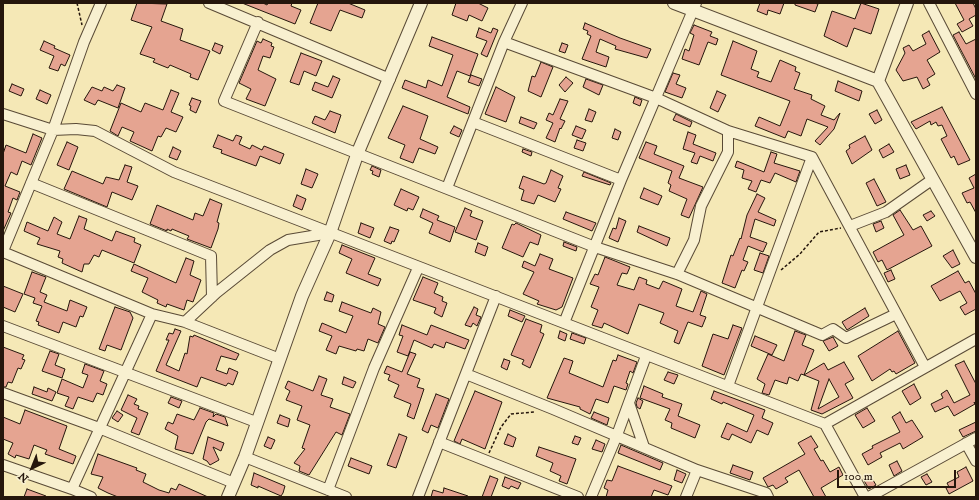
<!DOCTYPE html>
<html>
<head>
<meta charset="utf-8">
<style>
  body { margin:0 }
  #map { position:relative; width:979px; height:500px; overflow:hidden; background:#f5e8b6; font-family:"IM FELL DW Pica",serif }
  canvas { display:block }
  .frame { position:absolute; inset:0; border:4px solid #25160c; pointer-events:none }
  .north { position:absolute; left:12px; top:448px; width:40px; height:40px; -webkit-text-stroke:3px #f8f0d0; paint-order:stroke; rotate:223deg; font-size:11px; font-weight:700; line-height:16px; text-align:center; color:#25160c }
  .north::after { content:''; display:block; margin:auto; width:14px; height:18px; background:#25160c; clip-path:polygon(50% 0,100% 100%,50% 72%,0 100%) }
  .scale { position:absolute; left:837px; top:470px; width:119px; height:18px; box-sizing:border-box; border:2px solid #25160c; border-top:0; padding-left:5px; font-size:12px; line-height:14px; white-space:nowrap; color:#25160c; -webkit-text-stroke:3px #f8f0d0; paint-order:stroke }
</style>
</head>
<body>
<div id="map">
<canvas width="979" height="500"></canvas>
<div class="frame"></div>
<div class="north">N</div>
<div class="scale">100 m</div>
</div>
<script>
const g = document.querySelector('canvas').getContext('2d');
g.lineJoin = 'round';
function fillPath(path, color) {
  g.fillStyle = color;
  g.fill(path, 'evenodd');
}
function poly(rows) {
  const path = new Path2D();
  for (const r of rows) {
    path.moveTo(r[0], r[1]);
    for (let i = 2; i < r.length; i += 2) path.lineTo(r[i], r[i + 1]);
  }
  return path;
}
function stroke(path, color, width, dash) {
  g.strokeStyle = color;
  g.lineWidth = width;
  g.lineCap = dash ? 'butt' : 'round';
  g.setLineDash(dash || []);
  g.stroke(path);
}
const building = poly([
  [137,3,167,4,161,21,183,29,180,40,210,51,198,80,190,77,191,74,170,65,168,68,153,62,155,59,140,54,152,27,131,20,137,3],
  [242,3,263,3,267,5,268,3,292,3,291,6,301,10,295,24,242,3],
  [318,3,348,3,365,10,362,18,340,10,331,31,310,23,318,3],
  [456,3,478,3,488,8,482,21,469,15,467,21,452,15,456,3],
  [760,3,784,3,780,14,768,10,767,15,757,11,760,3],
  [795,3,814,3,818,4,815,12,795,5,795,3],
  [861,3,879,9,871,34,854,28,847,47,824,36,832,11,855,19,861,3],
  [955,3,973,3,976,9,976,15,969,19,973,26,962,32,957,24,964,20,955,3],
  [585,23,620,38,651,49,647,58,615,49,616,46,600,39,596,52,609,57,606,67,582,59,591,36,587,34,588,31,583,29,585,23],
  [694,25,712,32,710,36,718,39,716,45,708,42,699,65,682,59,685,49,689,51,694,35,690,33,694,25],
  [479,28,491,33,493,28,498,30,487,57,481,54,487,41,476,37,479,28],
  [929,31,940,52,927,60,935,74,927,79,930,85,923,89,917,77,903,81,896,70,905,53,903,48,909,45,913,51,926,44,922,35,929,31],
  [959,32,966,44,976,39,976,79,953,35,959,32],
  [432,37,478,54,470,76,457,71,447,97,470,107,468,114,402,88,405,80,426,88,428,80,442,86,453,55,429,46,432,37],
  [263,39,272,43,271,46,274,47,270,58,263,56,258,70,276,79,265,106,246,99,251,89,239,83,257,41,261,43,263,39],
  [44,41,55,46,54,48,70,55,65,66,61,64,58,71,49,68,54,56,40,50,44,41],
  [733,41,757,51,751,69,759,72,757,77,771,82,780,60,796,67,795,71,800,73,794,89,812,95,811,99,825,106,821,115,834,120,840,113,834,129,820,145,815,141,828,127,807,119,801,136,788,131,785,138,755,126,759,117,780,126,790,101,721,75,733,41],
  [215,43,223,46,220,54,212,50,215,43],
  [562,43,568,45,565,53,559,51,562,43],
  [301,53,322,61,316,76,304,71,299,85,290,82,301,53],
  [541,62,553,67,541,97,528,91,532,76,535,77,541,62],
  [673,73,680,75,676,84,686,88,682,98,665,92,673,73],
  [471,75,482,79,479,86,468,82,471,75],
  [333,76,340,79,332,98,312,90,315,82,328,87,333,76],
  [566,77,573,83,565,92,559,85,566,77],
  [586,79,603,85,599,95,583,87,586,79],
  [838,81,862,91,859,101,835,91,838,81],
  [12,84,24,89,21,96,9,91,12,84],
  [117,85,125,88,118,108,98,100,95,105,84,100,92,87,102,91,104,87,113,91,117,85],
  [496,87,515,97,506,122,485,114,496,87],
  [40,90,51,95,47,104,36,99,40,90],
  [171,90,179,93,171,112,183,117,176,132,166,128,161,137,158,136,152,151,130,141,134,132,122,127,118,136,110,131,121,103,141,112,145,103,163,110,171,90],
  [717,91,726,95,718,112,710,108,717,91],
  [635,97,642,100,640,106,633,103,635,97],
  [192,98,201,101,196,113,190,110,191,106,189,105,192,98],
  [560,99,568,101,560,119,565,121,561,129,560,128,555,142,546,138,553,123,546,120,549,113,553,115,560,99],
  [403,106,428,116,420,139,438,147,435,154,419,148,413,163,400,158,405,145,388,138,403,106],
  [942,107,970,160,958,165,954,156,951,158,941,139,947,136,942,125,938,126,936,122,931,125,930,121,916,129,911,122,942,107],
  [589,109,596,112,592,122,585,120,589,109],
  [877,110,882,120,875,124,869,114,877,110],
  [330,111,341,115,335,133,312,123,315,116,325,120,330,111],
  [676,114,692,122,690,127,673,120,676,114],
  [521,117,537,123,534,129,519,123,521,117],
  [454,126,462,130,459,137,450,133,454,126],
  [576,126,586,130,582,139,572,135,576,126],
  [615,129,621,132,618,140,612,138,615,129],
  [688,132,696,135,693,144,716,153,713,161,700,156,697,164,691,162,695,153,683,149,688,132],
  [33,134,42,138,31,165,22,161,17,175,11,172,5,186,20,192,17,200,13,198,8,212,11,213,3,231,3,154,6,145,26,153,33,134],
  [218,135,233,141,236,135,242,137,239,144,250,149,252,145,262,150,264,146,284,154,280,164,260,156,256,166,221,153,222,150,213,147,218,135],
  [865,136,872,150,852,164,846,151,850,148,849,145,865,136],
  [577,140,586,143,583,151,574,148,577,140],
  [67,142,78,147,69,170,57,165,67,142],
  [646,142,657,146,654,154,684,166,679,178,703,187,689,218,681,215,687,199,669,191,671,185,668,183,672,171,639,158,646,142],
  [889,144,894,152,883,158,879,150,889,144],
  [173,147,181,151,177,160,169,157,173,147],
  [523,149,532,152,531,156,522,152,523,149],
  [771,152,777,154,774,163,800,171,796,182,775,173,770,183,761,180,756,192,748,189,752,181,742,178,744,170,735,167,737,161,764,172,771,152],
  [125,165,132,167,127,182,138,186,132,200,112,192,107,207,64,189,72,171,103,184,106,177,119,180,125,165],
  [906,165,910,175,900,179,896,169,906,165],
  [372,166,381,170,379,177,372,174,373,171,370,170,372,166],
  [306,169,318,174,312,188,301,184,306,169],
  [551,170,563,176,558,188,561,189,555,202,538,195,534,204,521,200,524,190,519,188,523,176,544,184,546,183,551,170],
  [584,172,611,183,610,185,582,176,584,172],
  [976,174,976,213,970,202,967,203,962,193,974,188,969,178,976,174],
  [874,179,886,202,877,206,866,183,874,179],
  [644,188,662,196,658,205,640,198,644,188],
  [401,189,419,197,413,210,408,208,407,211,394,205,401,189],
  [757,194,765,198,758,212,776,220,774,226,755,219,750,237,767,243,763,252,748,246,743,260,748,262,744,271,742,270,735,288,722,283,731,255,733,256,740,238,741,239,747,215,757,194],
  [297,195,306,199,302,210,293,206,297,195],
  [210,199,222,204,217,222,219,223,218,229,211,248,187,239,189,236,172,229,171,231,167,229,167,231,150,224,157,205,193,220,195,213,203,216,210,199],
  [465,208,472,211,470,216,483,221,476,240,455,232,465,208],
  [423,209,439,216,437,220,455,227,450,242,429,233,433,223,420,217,423,209],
  [900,210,913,230,921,226,932,246,887,270,882,260,878,262,873,252,904,235,893,215,900,210],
  [931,211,935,216,927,221,923,215,931,211],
  [566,212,596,223,592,231,563,219,566,212],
  [79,216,87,219,84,229,112,241,116,231,135,238,134,242,141,245,134,263,102,250,99,257,94,255,89,264,84,264,82,272,62,263,63,259,58,257,60,251,37,244,40,238,24,231,27,222,48,231,54,217,62,222,57,234,70,239,79,216],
  [619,218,626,221,618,242,609,238,613,228,616,229,619,218],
  [881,221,884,228,876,232,873,224,881,221],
  [361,223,374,228,370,238,358,233,361,223],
  [516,223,541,235,538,245,530,242,523,257,502,248,512,224,514,225,516,223],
  [639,226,670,238,667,246,637,232,639,226],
  [390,227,399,230,394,242,392,241,391,244,384,241,390,227],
  [564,242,577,247,576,251,563,246,564,242],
  [478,243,488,247,485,256,475,252,478,243],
  [342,245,375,258,368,274,381,279,378,286,346,273,352,259,339,253,342,245],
  [953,250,960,264,952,268,943,256,953,250],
  [760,253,769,256,763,273,754,270,760,253],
  [540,254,553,259,549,269,573,278,562,307,556,310,537,304,539,301,523,294,534,272,522,267,524,261,535,266,540,254],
  [605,257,630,267,627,274,622,273,617,285,634,290,639,277,647,280,646,284,659,289,663,281,682,289,676,306,693,312,701,291,707,294,700,315,706,317,702,327,688,322,679,344,674,342,678,331,660,323,664,313,639,304,628,334,604,323,602,328,592,325,598,310,591,307,599,287,590,284,595,274,598,275,605,257],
  [186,258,194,261,190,275,201,280,193,302,187,300,184,310,167,304,166,307,157,303,158,300,142,292,148,278,131,271,134,264,176,283,186,258],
  [891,270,895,279,888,282,884,273,891,270],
  [958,271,965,283,969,281,976,294,976,309,965,315,960,307,967,303,960,291,940,301,931,286,958,271],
  [32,272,46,277,40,292,47,295,44,302,67,311,70,300,87,307,83,317,80,316,76,327,63,322,59,333,38,325,39,322,36,321,42,306,33,303,35,298,24,294,32,272],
  [423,277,438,283,434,293,443,297,442,301,447,303,442,317,434,313,436,308,413,300,423,277],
  [3,286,23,294,15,312,3,307,3,286],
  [327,292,334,295,332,302,324,300,327,292],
  [342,302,371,313,373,308,381,312,378,324,385,327,378,343,368,339,364,351,357,349,356,351,339,346,336,354,326,350,332,336,319,331,322,323,346,333,353,316,339,311,342,302],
  [115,307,130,312,133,318,121,350,107,345,105,351,99,349,115,307],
  [474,307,478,309,476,315,481,317,477,326,473,323,471,327,465,325,474,307],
  [865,308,869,316,847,330,842,322,865,308],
  [510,310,525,316,522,322,508,316,510,310],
  [526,319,542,325,540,332,544,334,530,368,522,364,524,360,511,355,526,319],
  [402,325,427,335,431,325,469,340,465,349,446,342,444,348,434,344,432,348,414,340,408,356,397,352,403,336,399,335,402,325],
  [733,325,742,328,724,375,702,366,713,334,728,339,733,325],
  [175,329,181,331,166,365,179,371,185,353,187,354,190,336,193,337,194,335,239,354,236,360,221,356,216,370,227,374,229,368,238,372,233,385,228,383,226,386,201,377,197,387,156,371,169,340,166,340,169,333,173,334,175,329],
  [560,331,567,334,565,341,558,338,560,331],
  [795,331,806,335,802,345,814,350,804,375,801,374,798,381,789,377,787,384,775,380,769,395,762,393,765,384,757,379,768,354,784,361,795,331],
  [898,331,915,363,896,374,894,371,892,372,890,369,872,381,858,356,898,331],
  [572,333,586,338,584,344,570,339,572,333],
  [755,336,777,345,772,355,751,346,755,336],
  [833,337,838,346,829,351,823,341,833,337],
  [3,347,24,355,22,359,25,360,21,369,18,368,12,383,8,382,6,387,3,387,3,347],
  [50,351,59,354,55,365,65,369,62,378,42,371,50,351],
  [410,352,416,354,407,374,420,379,417,387,424,389,414,419,407,416,411,404,394,397,399,385,388,380,390,375,384,373,387,366,402,372,410,352],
  [618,355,637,362,633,373,630,371,626,383,628,384,626,390,614,386,608,403,596,399,590,414,580,409,580,407,547,398,564,358,573,361,569,373,603,387,613,360,616,361,618,355],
  [504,359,510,361,507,370,501,367,504,359],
  [964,361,976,384,976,405,974,402,975,404,954,416,948,406,935,412,931,404,943,398,941,394,947,390,954,403,970,395,955,365,964,361],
  [844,362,854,379,845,384,853,398,822,414,811,410,819,381,804,375,824,363,828,370,844,362],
  [829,379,839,397,818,409,829,379],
  [85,364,104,371,100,381,107,384,103,395,97,393,93,402,78,397,73,409,65,406,69,397,57,393,62,379,83,388,88,375,82,373,85,364],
  [668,372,678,375,674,384,664,380,668,372],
  [319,376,327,379,321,395,333,399,330,407,350,414,342,435,336,432,309,475,299,471,300,466,294,463,305,449,302,448,310,425,297,420,302,406,286,400,290,391,285,388,288,381,313,391,319,376],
  [344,377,356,382,353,388,342,384,344,377],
  [914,384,921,398,910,405,902,391,914,384],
  [644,386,663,394,662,397,682,404,678,416,700,425,695,438,671,428,672,423,665,420,670,409,640,398,644,386],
  [34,387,47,392,48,388,56,392,52,401,32,394,34,387],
  [475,391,502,402,485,449,462,439,460,444,454,441,475,391],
  [714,391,765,410,762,418,773,423,768,435,757,430,751,443,732,434,729,440,721,437,727,423,747,432,754,415,723,402,722,404,711,399,714,391],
  [436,394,449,399,438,428,431,425,428,433,422,430,436,394],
  [128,395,137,399,134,404,139,406,138,409,148,413,139,435,131,432,137,418,121,410,128,395],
  [171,397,182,401,179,408,168,403,171,397],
  [638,398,643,401,640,409,637,407,636,403,638,398],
  [200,408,214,413,213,417,216,414,225,417,228,426,209,419,206,422,193,454,175,449,178,436,165,429,168,422,173,424,177,414,194,420,200,408],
  [867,408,875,421,863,428,855,415,867,408],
  [25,410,67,426,59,449,76,456,73,464,45,454,47,450,34,445,29,459,16,455,15,458,8,454,13,443,3,439,3,417,20,424,25,410],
  [117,411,123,415,118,422,112,418,117,411],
  [594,412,609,418,607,425,591,418,594,412],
  [900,412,906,423,912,420,923,437,903,449,900,443,880,453,882,457,868,465,862,454,873,448,872,446,900,432,892,417,900,412],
  [280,415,290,419,288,427,277,423,280,415],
  [976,422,976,431,963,437,959,430,976,422],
  [399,434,407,437,396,468,387,465,399,434],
  [508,434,516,438,513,447,504,444,508,434],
  [575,436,581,438,578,445,572,443,575,436],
  [811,436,818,447,814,449,821,461,823,460,830,472,839,467,843,475,821,488,826,497,814,497,799,470,785,478,788,482,776,489,773,485,768,487,763,478,805,454,798,443,811,436],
  [208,437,224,443,221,451,213,447,219,460,210,465,207,461,203,459,208,437],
  [268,437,275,440,271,449,264,446,268,437],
  [596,440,605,444,602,452,592,449,596,440],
  [621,445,663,463,660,470,618,453,621,445],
  [539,447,576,459,567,484,559,481,561,476,550,471,553,463,536,456,539,447],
  [98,454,137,468,136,470,146,474,143,482,159,490,169,493,171,488,176,490,179,484,208,497,118,497,108,493,98,488,103,477,91,474,98,454],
  [351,458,372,466,369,474,348,466,351,458],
  [897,461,902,471,894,476,889,465,897,461],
  [733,465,753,472,750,480,730,473,733,465],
  [618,466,672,486,668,495,654,490,651,497,606,497,608,490,604,488,607,480,612,481,618,466],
  [966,467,973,481,949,494,946,488,949,487,947,483,959,477,957,472,966,467],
  [677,470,686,474,682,483,674,480,677,470],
  [254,473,285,486,283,493,281,496,258,486,258,488,251,485,254,473],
  [927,474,932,482,926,485,921,477,927,474],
  [870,475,876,485,869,489,863,479,870,475],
  [490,476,498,479,491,497,482,497,490,476],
  [505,477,521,483,518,489,511,486,509,489,502,486,505,477],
  [444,488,468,496,467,497,431,497,433,490,443,493,444,488],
  [27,489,46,496,46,497,24,497,27,489]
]);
const path = poly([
  [77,3,82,25],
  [781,270,800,254,819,232,841,228],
  [489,453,501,427,511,414,534,412]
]);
const minor = poly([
  [209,3,390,79],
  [929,3,976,94],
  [258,22,224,101,595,247,677,274,822,335,833,329,846,338,896,314],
  [504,42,656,98,728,131,812,157,925,367],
  [3,114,53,130,76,129,95,131,174,172,825,424,865,497],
  [473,122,621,180],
  [31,183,211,256,212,297],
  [447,188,504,42,522,3],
  [850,226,886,212,933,179],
  [3,251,53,130,84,42,101,3],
  [3,252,152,314,185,322,280,359],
  [677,274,694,240,701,206,728,152,728,131],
  [185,322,216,293,270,250,288,240,330,233],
  [564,323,621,180,696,3],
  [3,326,256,422],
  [466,374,553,409,697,470,766,493,768,497],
  [728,386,812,157],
  [3,393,99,428,234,483],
  [629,403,644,447],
  [825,424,976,339],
  [439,442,578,497],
  [966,443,976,461],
  [245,457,346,497],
  [3,465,72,489,91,497],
  [72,489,152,314],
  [328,490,374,368,418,268],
  [418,497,496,296],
  [591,497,617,435,646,356],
  [686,497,697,470],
  [869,497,976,438]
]);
const tertiary = poly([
  [674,3,878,81,976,257],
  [878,81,907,3],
  [228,497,245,457,302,296,330,233,358,152,421,3]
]);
fillPath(building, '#e5a491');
stroke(building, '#25160c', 1);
stroke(minor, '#594a36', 12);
stroke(tertiary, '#594a36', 14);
stroke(path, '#25160c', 1.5, [3, 2]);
stroke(minor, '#f8f0d0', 10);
stroke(tertiary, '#f8f0d0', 12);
</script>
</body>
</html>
